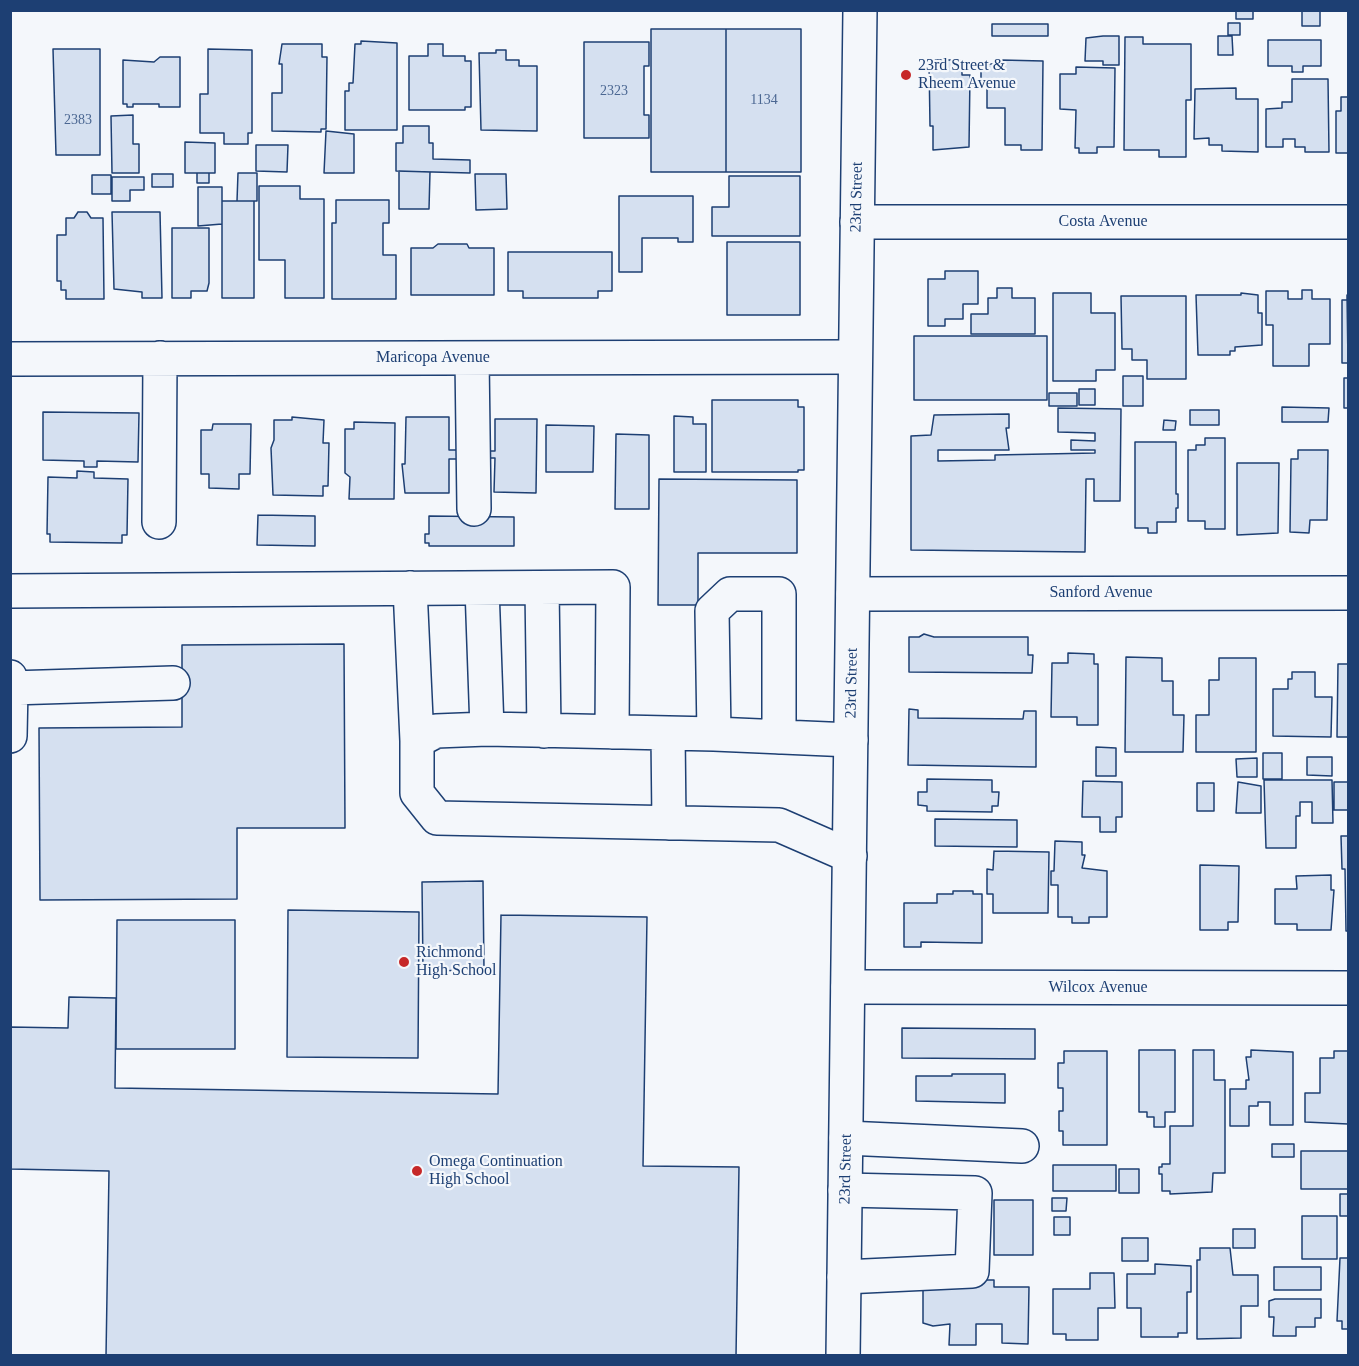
<!DOCTYPE html>
<html>
<head>
<meta charset="utf-8">
<style>
  body { margin:0 }
  #map { position:relative; width:1359px; height:1366px; overflow:hidden; background:#f4f7fb; font-family:Georgia,serif }
  canvas { display:block }
  .frame { position:absolute; inset:0; border:12px solid #1d3f73; pointer-events:none }
</style>
</head>
<body>
<div id="map">
<canvas width="1359" height="1366"></canvas>
<div class="frame"></div>
</div>
<script>
const g = document.querySelector('canvas').getContext('2d');
g.lineJoin = 'round';
function fillPath(path, color) {
  g.fillStyle = color;
  g.fill(path, 'evenodd');
}
function poly(rows) {
  const path = new Path2D();
  for (const r of rows) {
    path.moveTo(r[0], r[1]);
    for (let i = 2; i < r.length; i += 2) path.lineTo(r[i], r[i + 1]);
  }
  return path;
}
function stroke(path, color, width, dash) {
  g.strokeStyle = color;
  g.lineWidth = width;
  g.lineCap = dash ? 'butt' : 'round';
  g.setLineDash(dash || []);
  g.stroke(path);
}
function label(font, color, halo, rows, align = 'center') {
  g.font = font + ' Georgia,serif';
  g.lineWidth = 4.5;
  g.setLineDash([]);
  g.textBaseline = 'middle';
  g.strokeStyle = halo;
  g.fillStyle = color;
  for (const [text, x, y, turn = 0] of rows) {
    g.save();
    g.translate(x, y);
    g.rotate((+turn || 0) * Math.PI / 180);
    g.textAlign = isNaN(turn) ? turn : align;
    if (halo) g.strokeText(text, 0, 0);
    g.fillText(text, 0, 0);
    g.restore();
  }
}
const building = poly([
  [1236,10,1253,10,1253,19,1236,19,1236,10],
  [1302,11,1320,11,1320,26,1302,26,1302,11],
  [1228,23,1240,23,1240,35,1228,35,1228,23],
  [992,24,1048,24,1048,36,992,36,992,24],
  [651,29,726,29,726,172,651,172,651,29],
  [726,29,801,29,801,172,726,172,726,29],
  [1103,36,1119,36,1119,65,1103,65,1103,61,1085,61,1086,38,1103,36],
  [1218,36,1232,36,1233,55,1218,55,1218,36],
  [1125,37,1143,37,1143,44,1191,44,1191,100,1186,100,1186,157,1159,157,1159,150,1124,150,1125,37],
  [1268,40,1321,40,1321,66,1303,66,1303,72,1292,72,1292,66,1268,66,1268,40],
  [361,41,397,43,397,130,345,130,345,91,349,91,349,83,353,83,355,44,361,44,361,41],
  [584,42,649,42,649,66,644,66,644,115,649,115,649,138,584,138,584,42],
  [282,44,322,44,322,57,327,57,326,129,321,129,321,132,272,131,272,93,282,93,282,64,279,64,282,44],
  [428,44,443,44,443,56,465,56,465,61,471,61,471,107,465,107,465,110,409,110,409,56,428,56,428,44],
  [53,49,100,49,100,155,56,155,53,49],
  [208,49,252,50,252,133,248,133,248,144,224,144,224,133,200,133,200,94,208,94,208,49],
  [496,50,506,50,506,60,519,60,519,66,537,66,537,131,481,130,479,53,496,53,496,50],
  [160,57,180,57,180,107,159,107,159,104,133,104,133,107,127,107,127,104,123,104,123,60,154,62,160,57],
  [929,60,962,60,962,75,970,75,969,147,933,150,933,126,930,126,929,60],
  [1001,60,1043,61,1042,150,1021,150,1021,145,1005,145,1005,108,987,108,987,86,981,86,981,64,1001,64,1001,60],
  [1076,67,1115,68,1114,147,1097,147,1097,153,1079,153,1079,148,1075,148,1076,110,1060,109,1060,74,1076,74,1076,67],
  [1292,79,1328,79,1329,152,1305,152,1305,147,1295,147,1295,139,1283,139,1283,147,1266,147,1266,109,1282,108,1282,102,1292,102,1292,79],
  [1236,88,1236,99,1258,99,1258,152,1222,151,1222,145,1209,145,1209,138,1194,139,1195,89,1236,88],
  [1341,97,1348,97,1348,153,1336,153,1336,111,1341,111,1341,97],
  [133,115,133,144,139,144,139,173,112,173,111,116,133,115],
  [403,126,429,126,429,143,433,143,433,159,470,160,470,173,396,171,396,143,403,143,403,126],
  [326,131,354,134,354,173,324,173,326,131],
  [185,142,215,143,215,173,185,173,185,142],
  [256,145,288,145,287,172,256,171,256,145],
  [399,171,430,172,429,209,399,209,399,171],
  [197,173,209,173,209,183,197,183,197,173],
  [238,173,257,173,257,201,237,201,238,173],
  [152,174,173,174,173,187,152,187,152,174],
  [475,174,506,174,507,209,476,210,475,174],
  [92,175,111,175,111,194,92,194,92,175],
  [729,176,800,176,800,236,712,236,712,207,729,207,729,176],
  [112,177,144,177,144,190,130,190,130,201,112,201,112,177],
  [259,186,300,186,300,199,324,199,324,298,285,298,285,260,259,260,259,186],
  [198,187,222,187,222,224,198,226,198,187],
  [619,196,693,196,693,242,678,242,678,238,642,238,642,272,619,272,619,196],
  [336,200,389,200,389,223,383,223,383,255,396,255,396,299,332,299,332,223,336,223,336,200],
  [222,201,254,201,254,298,222,298,222,201],
  [78,212,87,212,91,218,103,218,104,299,66,299,66,290,61,290,61,281,57,281,57,235,66,235,66,218,74,218,78,212],
  [112,212,160,212,162,298,142,298,142,292,114,289,112,212],
  [172,228,209,228,209,283,207,291,191,291,191,298,172,298,172,228],
  [727,242,800,242,800,315,727,315,727,242],
  [438,244,467,244,469,248,494,248,494,295,411,295,411,248,433,248,438,244],
  [508,252,612,252,612,291,598,291,598,298,523,298,523,291,508,291,508,252],
  [945,271,978,271,978,304,963,304,963,319,945,319,945,326,928,326,928,279,945,279,945,271],
  [997,288,1012,288,1012,298,1035,298,1035,334,971,334,971,314,988,314,988,298,997,298,997,288],
  [1302,290,1312,290,1312,299,1330,299,1330,344,1309,344,1309,366,1273,366,1273,325,1266,325,1266,291,1288,291,1288,299,1302,299,1302,290],
  [1053,293,1091,293,1091,313,1115,313,1115,370,1096,370,1096,381,1053,381,1053,293],
  [1241,293,1258,295,1258,313,1262,313,1262,345,1235,347,1235,351,1230,351,1230,355,1198,355,1196,295,1241,295,1241,293],
  [1347,295,1348,363,1342,363,1342,300,1347,300,1347,295],
  [1121,296,1186,296,1186,379,1147,379,1147,360,1132,360,1132,349,1122,349,1121,296],
  [914,336,1047,336,1047,400,914,400,914,336],
  [1123,376,1143,376,1143,406,1123,406,1123,376],
  [1344,378,1348,378,1348,408,1344,408,1344,378],
  [1079,389,1095,389,1095,405,1079,405,1079,389],
  [1049,393,1077,393,1077,406,1049,406,1049,393],
  [712,400,798,400,798,407,804,407,804,470,798,470,798,472,712,472,712,400],
  [1282,407,1329,408,1328,422,1282,422,1282,407],
  [1058,408,1121,409,1120,501,1094,501,1094,479,1086,479,1085,552,911,550,911,436,931,435,934,415,1009,414,1009,428,1006,428,1009,450,938,450,938,461,995,460,995,455,1095,453,1095,450,1071,450,1071,440,1095,441,1095,433,1058,432,1058,408],
  [1190,410,1219,410,1219,425,1190,425,1190,410],
  [43,412,139,413,138,462,97,461,97,467,84,467,84,461,43,460,43,412],
  [674,416,693,417,693,424,706,424,706,472,674,472,674,416],
  [292,417,324,420,323,443,329,443,328,486,323,486,323,496,273,495,271,448,274,440,274,420,292,420,292,417],
  [406,417,449,417,449,450,458,450,458,459,449,459,449,493,405,493,402,464,405,464,406,417],
  [495,419,537,419,536,493,494,492,495,458,485,458,485,451,495,451,495,419],
  [1164,420,1176,421,1175,430,1163,430,1164,420],
  [354,422,395,423,394,499,349,499,350,477,345,473,345,429,354,429,354,422],
  [213,424,251,424,250,474,239,474,239,489,209,488,209,474,201,474,201,430,212,430,213,424],
  [546,425,594,426,593,472,546,472,546,425],
  [616,434,649,435,649,509,615,509,616,434],
  [1205,438,1225,438,1225,529,1205,529,1205,521,1188,521,1188,450,1196,450,1196,445,1205,445,1205,438],
  [1135,442,1176,442,1176,494,1178,494,1178,508,1176,508,1176,522,1157,522,1157,533,1148,533,1148,528,1135,528,1135,442],
  [1298,450,1328,450,1327,520,1310,520,1309,533,1290,532,1291,459,1298,459,1298,450],
  [1237,463,1279,463,1278,533,1237,535,1237,463],
  [77,471,94,472,94,478,128,479,127,535,122,535,122,543,50,542,50,534,47,534,48,477,77,478,77,471],
  [659,479,797,480,797,553,698,553,698,605,658,605,659,479],
  [258,515,315,516,315,546,257,545,258,515],
  [429,516,514,517,514,546,429,546,429,543,425,543,425,534,429,534,429,516],
  [924,634,934,637,1028,637,1028,655,1033,655,1032,673,909,672,909,637,919,637,924,634],
  [344,644,345,828,237,828,237,899,40,900,39,728,182,727,182,645,344,644],
  [1068,653,1094,654,1094,664,1098,664,1098,725,1077,725,1077,717,1051,717,1052,663,1068,663,1068,653],
  [1126,657,1162,658,1162,681,1173,681,1173,715,1184,715,1183,752,1125,752,1126,657],
  [1219,658,1256,658,1256,752,1196,752,1196,715,1209,715,1209,680,1219,680,1219,658],
  [1338,664,1348,664,1348,737,1337,737,1338,664],
  [1292,672,1315,672,1315,697,1332,697,1331,737,1273,736,1273,689,1288,689,1288,679,1292,679,1292,672],
  [909,709,918,710,918,718,1023,719,1024,711,1036,711,1036,767,908,765,909,709],
  [1096,747,1116,748,1116,776,1096,776,1096,747],
  [1263,753,1282,753,1282,779,1263,779,1263,753],
  [1307,757,1332,757,1332,776,1307,775,1307,757],
  [1257,758,1257,777,1237,777,1236,759,1257,758],
  [927,779,992,780,992,792,999,792,998,806,992,806,992,812,927,811,927,806,918,805,918,792,927,792,927,779],
  [1264,780,1332,780,1333,823,1312,823,1312,802,1300,802,1300,816,1296,816,1296,848,1266,848,1264,780],
  [1083,781,1122,782,1122,817,1116,817,1116,832,1100,832,1100,817,1082,817,1083,781],
  [1238,782,1261,786,1261,813,1236,813,1238,782],
  [1334,782,1348,782,1348,810,1334,810,1334,782],
  [1197,783,1214,783,1214,811,1197,811,1197,783],
  [935,819,1017,820,1017,847,935,846,935,819],
  [1341,836,1348,836,1348,931,1346,931,1345,869,1342,869,1341,836],
  [1055,841,1082,842,1082,855,1085,855,1082,868,1107,871,1107,917,1089,917,1089,923,1072,923,1072,917,1058,917,1058,885,1051,885,1051,871,1054,871,1055,841],
  [994,851,1049,852,1048,913,993,913,993,894,987,894,987,869,993,870,994,851],
  [1200,865,1239,866,1238,922,1228,922,1228,930,1200,930,1200,865],
  [1331,875,1331,890,1334,890,1331,930,1297,930,1297,924,1275,924,1275,889,1297,889,1296,876,1331,875],
  [483,881,484,970,423,971,422,882,483,881],
  [953,891,973,891,973,894,982,894,982,943,921,942,921,947,904,947,904,903,937,903,937,894,953,894,953,891],
  [288,910,419,912,418,1058,287,1057,288,910],
  [501,915,647,917,643,1166,739,1167,736,1356,106,1356,109,1171,10,1169,10,1027,68,1028,69,997,116,998,115,1088,498,1094,501,915],
  [117,920,235,920,235,1049,116,1049,117,920],
  [902,1028,1035,1029,1035,1059,902,1058,902,1028],
  [1139,1050,1175,1050,1175,1112,1165,1112,1165,1127,1154,1127,1154,1117,1147,1117,1147,1112,1139,1112,1139,1050],
  [1193,1050,1214,1050,1214,1080,1225,1080,1225,1173,1213,1173,1212,1192,1170,1194,1170,1191,1162,1191,1162,1174,1159,1174,1159,1167,1162,1167,1162,1164,1170,1164,1170,1126,1193,1126,1193,1050],
  [1251,1050,1293,1052,1293,1125,1270,1125,1270,1102,1258,1102,1258,1106,1249,1106,1249,1126,1230,1126,1230,1089,1246,1089,1246,1080,1249,1080,1246,1057,1251,1057,1251,1050],
  [1064,1051,1107,1051,1107,1145,1063,1145,1063,1131,1059,1131,1059,1111,1063,1111,1063,1088,1058,1088,1058,1063,1064,1063,1064,1051],
  [1334,1051,1348,1051,1348,1124,1305,1122,1305,1093,1320,1093,1320,1058,1334,1058,1334,1051],
  [952,1074,1005,1074,1005,1103,916,1101,916,1076,952,1076,952,1074],
  [1272,1144,1294,1144,1294,1157,1272,1157,1272,1144],
  [1301,1151,1348,1151,1348,1189,1301,1189,1301,1151],
  [1053,1165,1116,1165,1116,1191,1053,1191,1053,1165],
  [1119,1169,1139,1169,1139,1193,1119,1193,1119,1169],
  [1340,1194,1348,1194,1348,1216,1340,1216,1340,1194],
  [1052,1198,1067,1198,1066,1211,1052,1211,1052,1198],
  [994,1200,1033,1200,1033,1255,994,1255,994,1200],
  [1302,1216,1337,1216,1337,1259,1302,1259,1302,1216],
  [1054,1217,1070,1217,1070,1235,1054,1235,1054,1217],
  [1233,1229,1255,1229,1255,1248,1233,1248,1233,1229],
  [1122,1238,1148,1238,1148,1261,1122,1261,1122,1238],
  [1200,1248,1230,1248,1233,1275,1258,1275,1258,1306,1241,1306,1241,1338,1197,1339,1197,1260,1200,1260,1200,1248],
  [1340,1258,1348,1258,1348,1329,1342,1329,1342,1321,1337,1321,1340,1258],
  [1155,1264,1191,1266,1191,1292,1187,1292,1187,1333,1178,1333,1178,1337,1141,1337,1141,1308,1127,1308,1127,1274,1155,1274,1155,1264],
  [1274,1267,1321,1267,1321,1290,1274,1290,1274,1267],
  [1090,1273,1114,1273,1115,1308,1098,1308,1098,1340,1066,1340,1066,1334,1053,1334,1053,1289,1090,1289,1090,1273],
  [956,1280,994,1280,994,1287,1029,1287,1028,1344,1002,1343,1002,1324,976,1324,976,1345,949,1345,950,1324,933,1326,923,1323,923,1287,956,1280],
  [1275,1299,1321,1299,1321,1318,1315,1318,1315,1327,1296,1327,1296,1336,1273,1336,1274,1317,1269,1317,1269,1301,1275,1299]
]);
const minor = poly([
  [857,222,1348,222],
  [472,358,474,509],
  [10,359,855,357],
  [159,522,160,358],
  [410,588,417,741],
  [482,588,487,729],
  [542,588,544,731],
  [10,591,613,587,612,732],
  [853,594,1348,593],
  [10,677,11,688,173,683],
  [668,733,669,823],
  [714,734,487,729,436,731,417,741,417,793,437,818,779,825,850,856],
  [10,736,11,688],
  [779,737,779,594,730,594,712,611,714,734,851,740],
  [848,987,1348,988],
  [846,1138,1022,1146],
  [844,1277,972,1271,975,1193,845,1190]
]);
const major = poly([
  [843,1356,860,10]
]);
const markers = [
  [906,75,6,"#c62828"],
  [404,962,6,"#c62828"],
  [417,1171,6,"#c62828"]
];
const numberNames = [
  ["2323",614,91],
  ["1134",764,100],
  ["2383",78,120]
];
const poiNames = [
  ["23rd Street &",918,66],
  ["Rheem Avenue",918,84],
  ["Richmond",416,953],
  ["High School",416,971],
  ["Omega Continuation",429,1162],
  ["High School",429,1180]
];
const streetNames = [
  ["23rd Street",857,197,-89],
  ["Costa Avenue",1103,222],
  ["Maricopa Avenue",433,358],
  ["Sanford Avenue",1101,593],
  ["23rd Street",852,683,-89],
  ["Wilcox Avenue",1098,988],
  ["23rd Street",846,1169,-89]
];
fillPath(building, '#d5e0f0');
stroke(building, '#1d3f73', 1.5);
stroke(minor, '#1d3f73', 36);
stroke(major, '#1d3f73', 36);
stroke(minor, '#f4f7fb', 33);
stroke(major, '#f4f7fb', 33);
for (const [x, y, r, color] of markers) {
  const dot = new Path2D();
  dot.arc(x, y, r, 0, 2 * Math.PI);
  g.fillStyle = color;
  g.fill(dot);
  stroke(dot, '#f4f7fb', 2);
}
label('14px', '#4b6792', null, numberNames);
label('16px', '#1d3f73', '#f4f7fb', poiNames, 'left');
label('16px', '#1d3f73', '#f4f7fb', streetNames);
</script>
</body>
</html>
